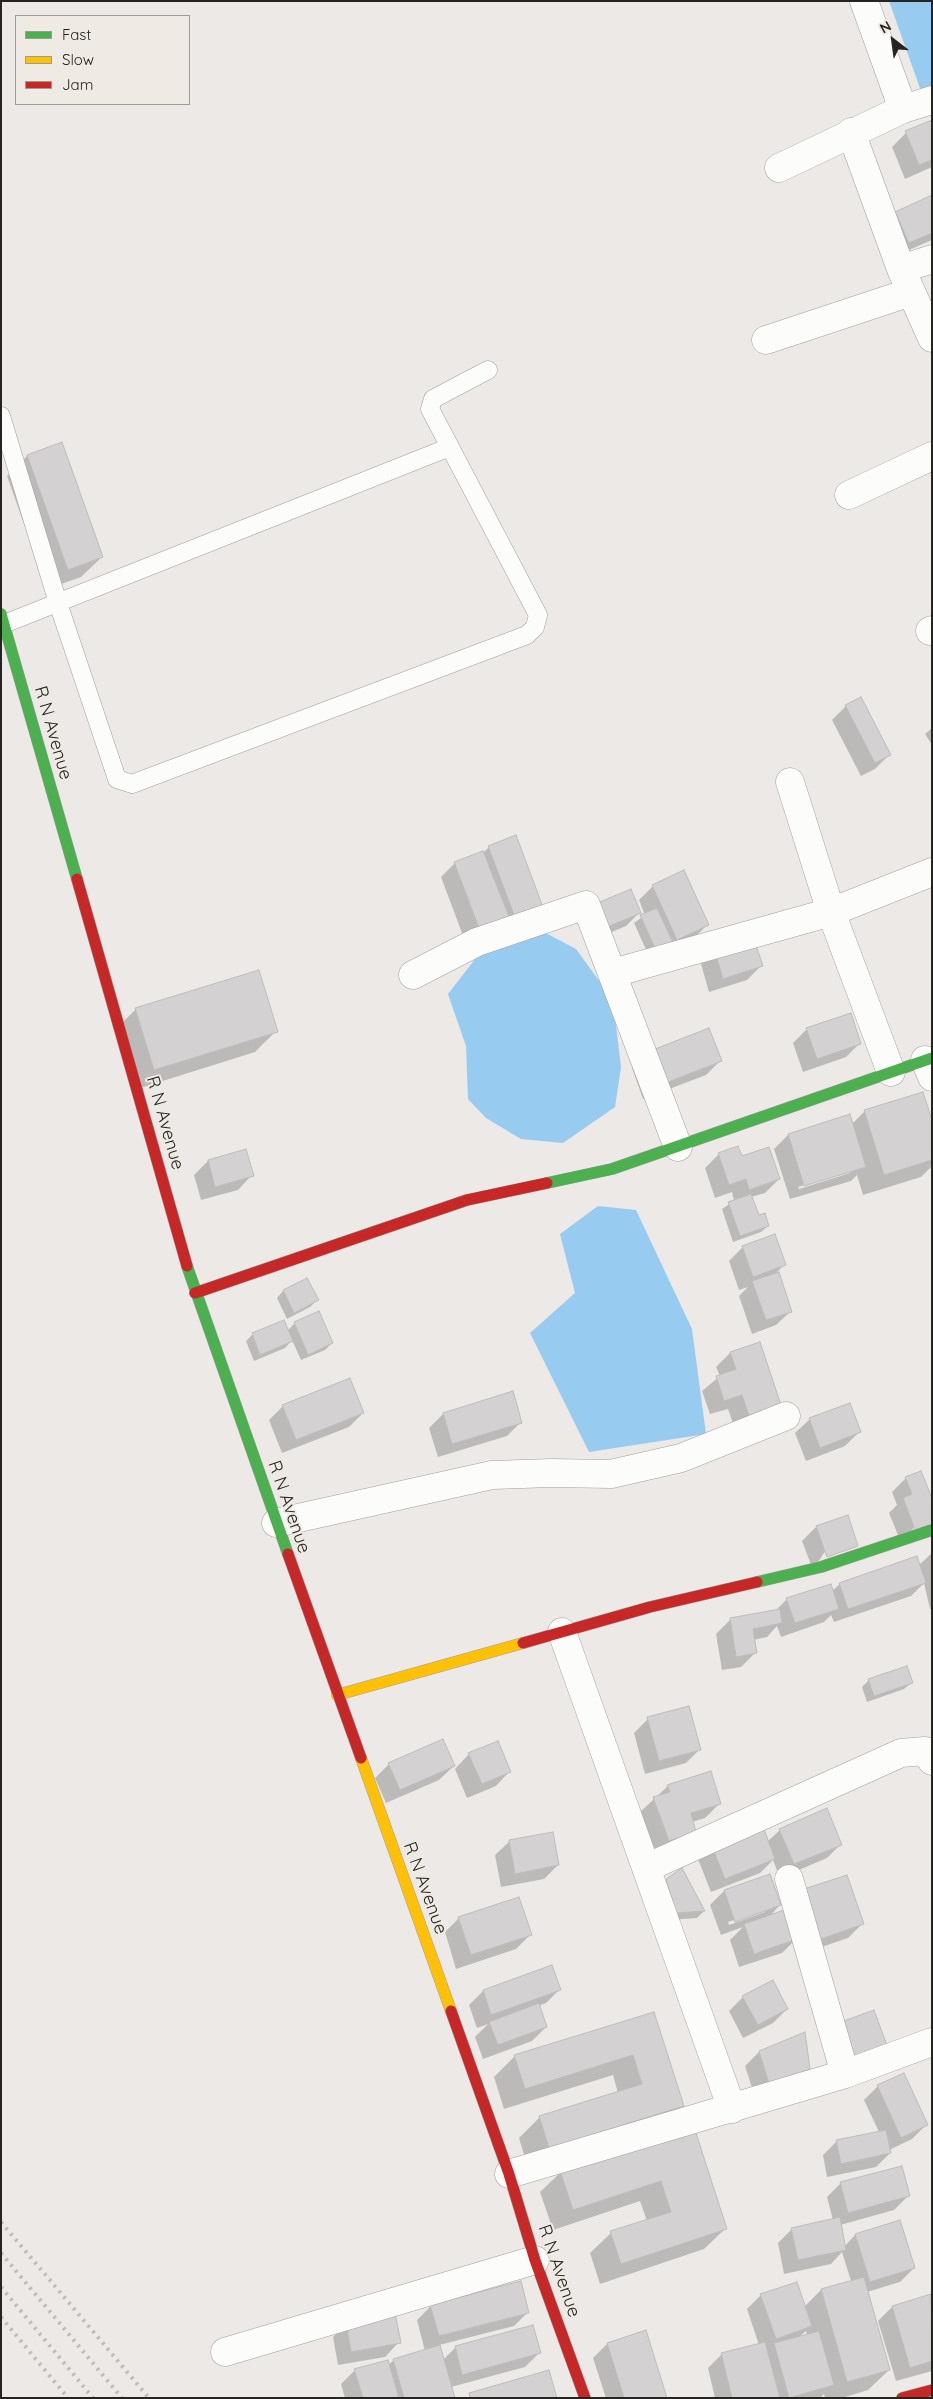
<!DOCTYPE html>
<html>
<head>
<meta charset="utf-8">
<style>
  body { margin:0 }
  #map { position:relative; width:933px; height:2399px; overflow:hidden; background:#ece9e6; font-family:Quicksand,sans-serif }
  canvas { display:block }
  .frame { position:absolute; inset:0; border:2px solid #262421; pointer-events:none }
  .legend { position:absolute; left:15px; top:15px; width:175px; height:90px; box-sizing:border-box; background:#efeae3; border:1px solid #9f9b95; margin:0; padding:6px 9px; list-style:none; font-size:15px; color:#262421 }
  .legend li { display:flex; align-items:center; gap:10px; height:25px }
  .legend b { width:25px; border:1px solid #9f9b95 }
  .north { position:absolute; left:868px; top:15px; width:50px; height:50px; -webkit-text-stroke:4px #efeae3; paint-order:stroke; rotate:330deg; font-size:14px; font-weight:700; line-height:20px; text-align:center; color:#262421 }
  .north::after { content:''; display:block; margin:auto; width:18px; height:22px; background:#262421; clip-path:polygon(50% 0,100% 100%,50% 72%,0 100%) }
</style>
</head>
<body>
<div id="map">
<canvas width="933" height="2399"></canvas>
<div class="frame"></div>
<ul class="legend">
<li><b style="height:6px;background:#4caf50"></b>Fast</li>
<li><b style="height:6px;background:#ffc107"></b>Slow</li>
<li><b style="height:6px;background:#c62828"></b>Jam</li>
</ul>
<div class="north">N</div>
</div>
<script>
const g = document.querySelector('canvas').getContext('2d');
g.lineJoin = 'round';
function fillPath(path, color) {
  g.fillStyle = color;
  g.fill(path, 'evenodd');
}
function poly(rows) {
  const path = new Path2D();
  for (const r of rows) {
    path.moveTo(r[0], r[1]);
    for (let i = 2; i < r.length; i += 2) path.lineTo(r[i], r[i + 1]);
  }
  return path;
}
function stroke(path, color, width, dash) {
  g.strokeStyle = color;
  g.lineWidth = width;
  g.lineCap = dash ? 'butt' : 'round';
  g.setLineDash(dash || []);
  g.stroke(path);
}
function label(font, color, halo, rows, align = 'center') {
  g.font = font + ' Quicksand,sans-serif';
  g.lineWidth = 4;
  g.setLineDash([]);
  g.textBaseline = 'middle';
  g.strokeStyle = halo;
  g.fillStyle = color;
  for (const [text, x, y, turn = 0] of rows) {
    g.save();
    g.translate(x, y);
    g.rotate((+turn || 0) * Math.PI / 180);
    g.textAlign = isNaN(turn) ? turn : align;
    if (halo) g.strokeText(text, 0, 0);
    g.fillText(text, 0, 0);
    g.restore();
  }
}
const water = poly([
  [889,1,932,1,932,87,921,91],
  [538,929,576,949,613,1000,621,1067,615,1107,563,1143,521,1139,486,1118,468,1099,466,1046,448,994,479,954],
  [598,1206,636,1210,692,1329,706,1434,589,1452,530,1333,575,1293,560,1234]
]);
const shadow = poly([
  [932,122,932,167,905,179,892,147,906,133],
  [932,196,932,240,895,256,881,227,895,213],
  [61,444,102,557,81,577,47,589,7,476,27,456],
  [846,706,889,755,875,769,861,776,832,720],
  [932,728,932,745,925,734],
  [489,847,529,924,468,949,441,877,455,863,484,852],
  [653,886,707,925,693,939,652,963,634,923,645,915,639,900],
  [640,912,626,926,586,943,577,921],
  [715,950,761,966,747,980,709,992,701,964],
  [136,1009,276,1031,255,1052,134,1090,115,1030],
  [807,1029,860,1043,846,1057,803,1072,793,1043],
  [646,1054,720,1061,706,1075,643,1099,632,1068],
  [865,1111,932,1124,932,1166,921,1177,863,1195,857,1175,851,1181,790,1199,774,1149,788,1135,852,1124],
  [850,1171,850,1173,799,1189,798,1187],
  [245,1151,252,1175,238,1190,201,1200,194,1175,208,1161],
  [719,1154,741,1158,779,1179,765,1193,751,1197,758,1217,768,1226,761,1232,733,1242,722,1209,734,1201,732,1192,715,1198,705,1168],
  [743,1247,785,1264,777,1272,791,1311,776,1325,752,1334,739,1296,748,1287,739,1290,729,1261],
  [307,1280,317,1300,310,1307,287,1319,277,1298,283,1291],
  [295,1323,332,1343,325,1350,301,1360,292,1340,285,1348,254,1361,246,1341,253,1334,287,1331],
  [730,1353,780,1405,735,1429,728,1409,710,1414,702,1391,720,1376,716,1367],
  [512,1393,521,1422,507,1436,438,1457,429,1428,443,1414],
  [283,1406,363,1413,349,1427,282,1453,269,1420],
  [810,1419,859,1432,845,1446,806,1461,795,1433],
  [906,1478,932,1501,902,1545,889,1513,897,1505,892,1492],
  [847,1517,813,1570,802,1541,816,1527],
  [932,1553,932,1608,930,1609,924,1583,911,1596,834,1622,831,1615,824,1622,781,1637,777,1626,767,1637,753,1640,755,1653,741,1667,722,1670,716,1634,730,1620,775,1611,787,1599,832,1591,840,1584,919,1565],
  [869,1680,911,1683,904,1689,867,1702,862,1687],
  [648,1719,700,1749,686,1763,645,1774,634,1733],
  [497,1742,510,1771,496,1786,467,1798,455,1769,469,1754],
  [389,1764,454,1766,439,1780,386,1803,375,1778],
  [668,1786,719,1804,705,1818,692,1822,695,1832,655,1854,639,1813],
  [780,1830,841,1844,827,1858,780,1878,773,1860,760,1873,711,1892,698,1859,712,1845,767,1842],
  [510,1841,558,1865,544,1879,501,1887,495,1855],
  [770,1875,780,1905,768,1918,796,1939,782,1953,739,1967,730,1940,743,1927,721,1935,710,1905,724,1891],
  [765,1910,765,1912,729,1925,728,1922],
  [667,1880,704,1911,697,1918,669,1920,660,1887],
  [787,1905,862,1924,848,1938,804,1953],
  [459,1918,530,1935,516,1949,456,1969,445,1932],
  [552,1967,560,1989,546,2003,538,2006,546,2027,532,2041,483,2059,475,2037,488,2024,477,2028,469,2005,483,1991],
  [743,1997,787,2009,773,2023,743,2038,729,2011],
  [653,2013,682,2106,662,2127,528,2168,519,2138,539,2118,618,2093,613,2075,504,2109,494,2077,515,2056],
  [759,2052,809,2069,795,2083,756,2100,745,2066],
  [878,2086,926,2125,912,2139,889,2150,890,2153,876,2167,827,2177,823,2155,837,2141,879,2132,864,2100],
  [693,2128,725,2229,704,2249,600,2284,590,2253,611,2233,647,2221,640,2201,553,2230,540,2192,561,2172],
  [841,2183,908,2196,894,2210,840,2225,844,2247,855,2235,899,2222,914,2268,900,2282,867,2292,889,2370,868,2390,842,2398,825,2398,824,2394,820,2398,715,2398,708,2368,722,2354,759,2345,747,2309,761,2295,804,2307,821,2290,851,2281,842,2252,831,2264,784,2274,778,2243,792,2229,833,2220,827,2197],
  [806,2331,807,2335,799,2337],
  [930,2296,932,2371,896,2381,878,2321,892,2307],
  [431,2306,528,2312,514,2326,439,2345,443,2360,456,2347,539,2353,525,2367,451,2387,454,2398,345,2398,341,2384,355,2370,388,2365,394,2360,425,2351,417,2320],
  [347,2323,399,2342,385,2357,338,2365,333,2337],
  [607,2344,666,2398,606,2398,593,2358]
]);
const building = poly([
  [932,120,932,160,919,165,905,131,932,120],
  [932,195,932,233,909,243,895,212,932,195],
  [62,442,103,557,68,570,27,455,62,442],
  [861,697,891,755,875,763,845,705,861,697],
  [516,835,544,910,516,920,488,846,516,835],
  [483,851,512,924,482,936,454,862,483,851],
  [684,870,709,925,677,940,652,885,684,870],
  [631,889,641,913,600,930,590,906,631,889],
  [657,908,676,949,659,957,640,915,657,908],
  [753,936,763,966,723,979,714,949,753,936],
  [259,970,278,1032,154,1070,135,1008,259,970],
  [851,1013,861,1044,817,1059,806,1028,851,1013],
  [709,1028,722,1061,658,1086,645,1053,709,1028],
  [923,1092,932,1120,932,1160,884,1175,864,1110,923,1092],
  [850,1114,866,1167,804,1186,788,1134,850,1114],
  [738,1146,742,1156,769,1147,780,1179,749,1190,746,1179,729,1185,718,1153,738,1146],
  [246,1149,254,1176,215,1187,208,1160,246,1149],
  [751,1194,759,1215,765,1213,769,1226,740,1236,728,1202,751,1194],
  [775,1234,786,1265,753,1277,742,1246,775,1234],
  [779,1272,792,1312,766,1320,752,1281,779,1272],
  [307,1278,319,1300,294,1313,283,1290,307,1278],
  [319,1311,333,1343,308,1355,294,1322,319,1311],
  [284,1320,293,1341,260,1355,252,1333,284,1320],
  [760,1342,781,1405,749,1416,742,1395,724,1401,716,1376,736,1369,730,1352,760,1342],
  [350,1378,364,1413,296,1440,282,1405,350,1378],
  [513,1391,522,1423,452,1444,443,1413,513,1391],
  [850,1403,861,1432,820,1448,809,1418,850,1403],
  [921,1471,932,1498,932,1526,916,1532,903,1498,912,1494,905,1477,921,1471],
  [848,1515,858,1546,827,1557,816,1526,848,1515],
  [917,1556,926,1583,848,1609,839,1583,917,1556],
  [831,1584,839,1609,795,1623,786,1598,831,1584],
  [780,1609,782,1623,753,1629,757,1653,736,1657,730,1618,780,1609],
  [907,1666,913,1683,874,1696,868,1679,907,1666],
  [689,1706,701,1750,659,1761,647,1717,689,1706],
  [443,1739,455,1766,400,1790,388,1763,443,1739],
  [498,1741,511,1772,482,1784,468,1753,498,1741],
  [711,1771,721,1804,691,1813,696,1832,669,1841,653,1797,670,1792,667,1785,711,1771],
  [827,1808,842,1845,794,1864,779,1829,827,1808],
  [762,1824,775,1859,725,1879,711,1844,762,1824],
  [553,1832,559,1865,515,1874,509,1840,553,1832],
  [682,1868,705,1911,676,1913,666,1879,682,1868],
  [770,1874,781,1905,735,1922,724,1890,770,1874],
  [847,1875,864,1924,818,1940,801,1890,847,1875],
  [519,1897,532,1935,471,1955,458,1917,519,1897],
  [787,1909,797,1939,754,1954,744,1924,787,1909],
  [552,1965,561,1990,491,2015,483,1990,552,1965],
  [773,1980,788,2009,758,2025,742,1996,773,1980],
  [539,2003,547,2027,498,2045,489,2022,539,2003],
  [874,2010,889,2051,855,2063,841,2022,874,2010],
  [654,2012,684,2106,549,2148,539,2116,642,2084,633,2055,525,2089,514,2055,654,2012],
  [805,2032,810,2069,770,2087,759,2051,805,2032],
  [904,2073,928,2125,901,2138,877,2085,904,2073],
  [694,2127,727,2229,621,2264,610,2231,671,2212,661,2181,573,2210,560,2171,694,2127],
  [886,2130,891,2153,841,2164,836,2140,886,2130],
  [902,2166,910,2196,848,2213,840,2182,902,2166],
  [840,2217,846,2250,798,2260,791,2228,840,2217],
  [900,2220,915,2268,870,2282,855,2234,900,2220],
  [864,2277,890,2370,847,2382,821,2289,864,2277],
  [521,2281,529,2313,439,2336,430,2305,521,2281],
  [797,2282,812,2326,776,2339,760,2294,797,2282],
  [931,2294,932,2361,910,2368,892,2306,931,2294],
  [395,2313,401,2343,351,2352,346,2322,395,2313],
  [533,2325,541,2353,462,2375,455,2346,533,2325],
  [646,2330,667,2398,624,2398,607,2343,646,2330],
  [819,2331,834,2385,789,2398,774,2343,819,2331],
  [765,2342,780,2398,732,2398,721,2353,765,2342],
  [440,2345,455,2398,404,2398,393,2359,440,2345],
  [388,2360,399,2398,363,2398,354,2369,388,2360],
  [549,2370,557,2398,470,2398,469,2393,549,2370]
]);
const lane = poly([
  [1,416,58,603,117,779,132,784,527,635,535,627,538,615,430,409,433,399,488,370],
  [4,624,450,447]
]);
const street = poly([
  [864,1,903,109],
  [851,132,901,269,932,338],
  [779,168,903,109,932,100],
  [901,269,932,259],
  [766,340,911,292],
  [849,495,932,456],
  [930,631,932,630],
  [790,782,831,912,891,1072],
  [613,973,831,912,932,872],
  [413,975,477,942,586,905,678,1147],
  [925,1060,932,1077],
  [276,1523,492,1475,552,1473,611,1474,681,1458,786,1416],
  [562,1632,732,2109],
  [646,1868,901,1753,925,1751,932,1761],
  [845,2074,932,2042],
  [509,2174,845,2074,789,1879],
  [225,2352,535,2260]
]);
const fast = poly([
  [1,614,77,879],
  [547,1183,612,1169,932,1058],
  [187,1266,288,1554],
  [757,1582,821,1567,932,1530]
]);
const slow = poly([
  [337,1695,523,1643],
  [361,1758,451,2011]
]);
const jam = poly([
  [77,879,187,1266],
  [195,1293,467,1200,547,1183],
  [288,1554,361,1758],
  [523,1643,650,1607,757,1582],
  [451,2011,509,2174,535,2260,585,2398],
  [902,2398,932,2390]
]);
const rail = poly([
  [1,2222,149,2398],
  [1,2253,122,2398],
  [1,2287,93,2398],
  [1,2317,68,2398]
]);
const streetNames = [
  ["R N Avenue",53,733,74],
  ["R N Avenue",165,1123,74],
  ["R N Avenue",289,1507,71],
  ["R N Avenue",425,1888,70],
  ["R N Avenue",559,2271,71]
];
fillPath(water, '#97ccf0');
fillPath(shadow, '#0003');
fillPath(building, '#d3d1d1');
stroke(building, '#bdbbbb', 1);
stroke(lane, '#a2a09e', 19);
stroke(street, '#a2a09e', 29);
stroke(fast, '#a2a09e', 12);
stroke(slow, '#a2a09e', 12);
stroke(jam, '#a2a09e', 12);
stroke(lane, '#fcfcfb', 18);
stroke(street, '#fcfcfb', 28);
stroke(fast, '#4caf50', 11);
stroke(slow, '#ffc107', 11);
stroke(jam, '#c62828', 11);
stroke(rail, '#bcbcbc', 4, [2.5, 5]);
label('18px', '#262421', '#efeae3', streetNames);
</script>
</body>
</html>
